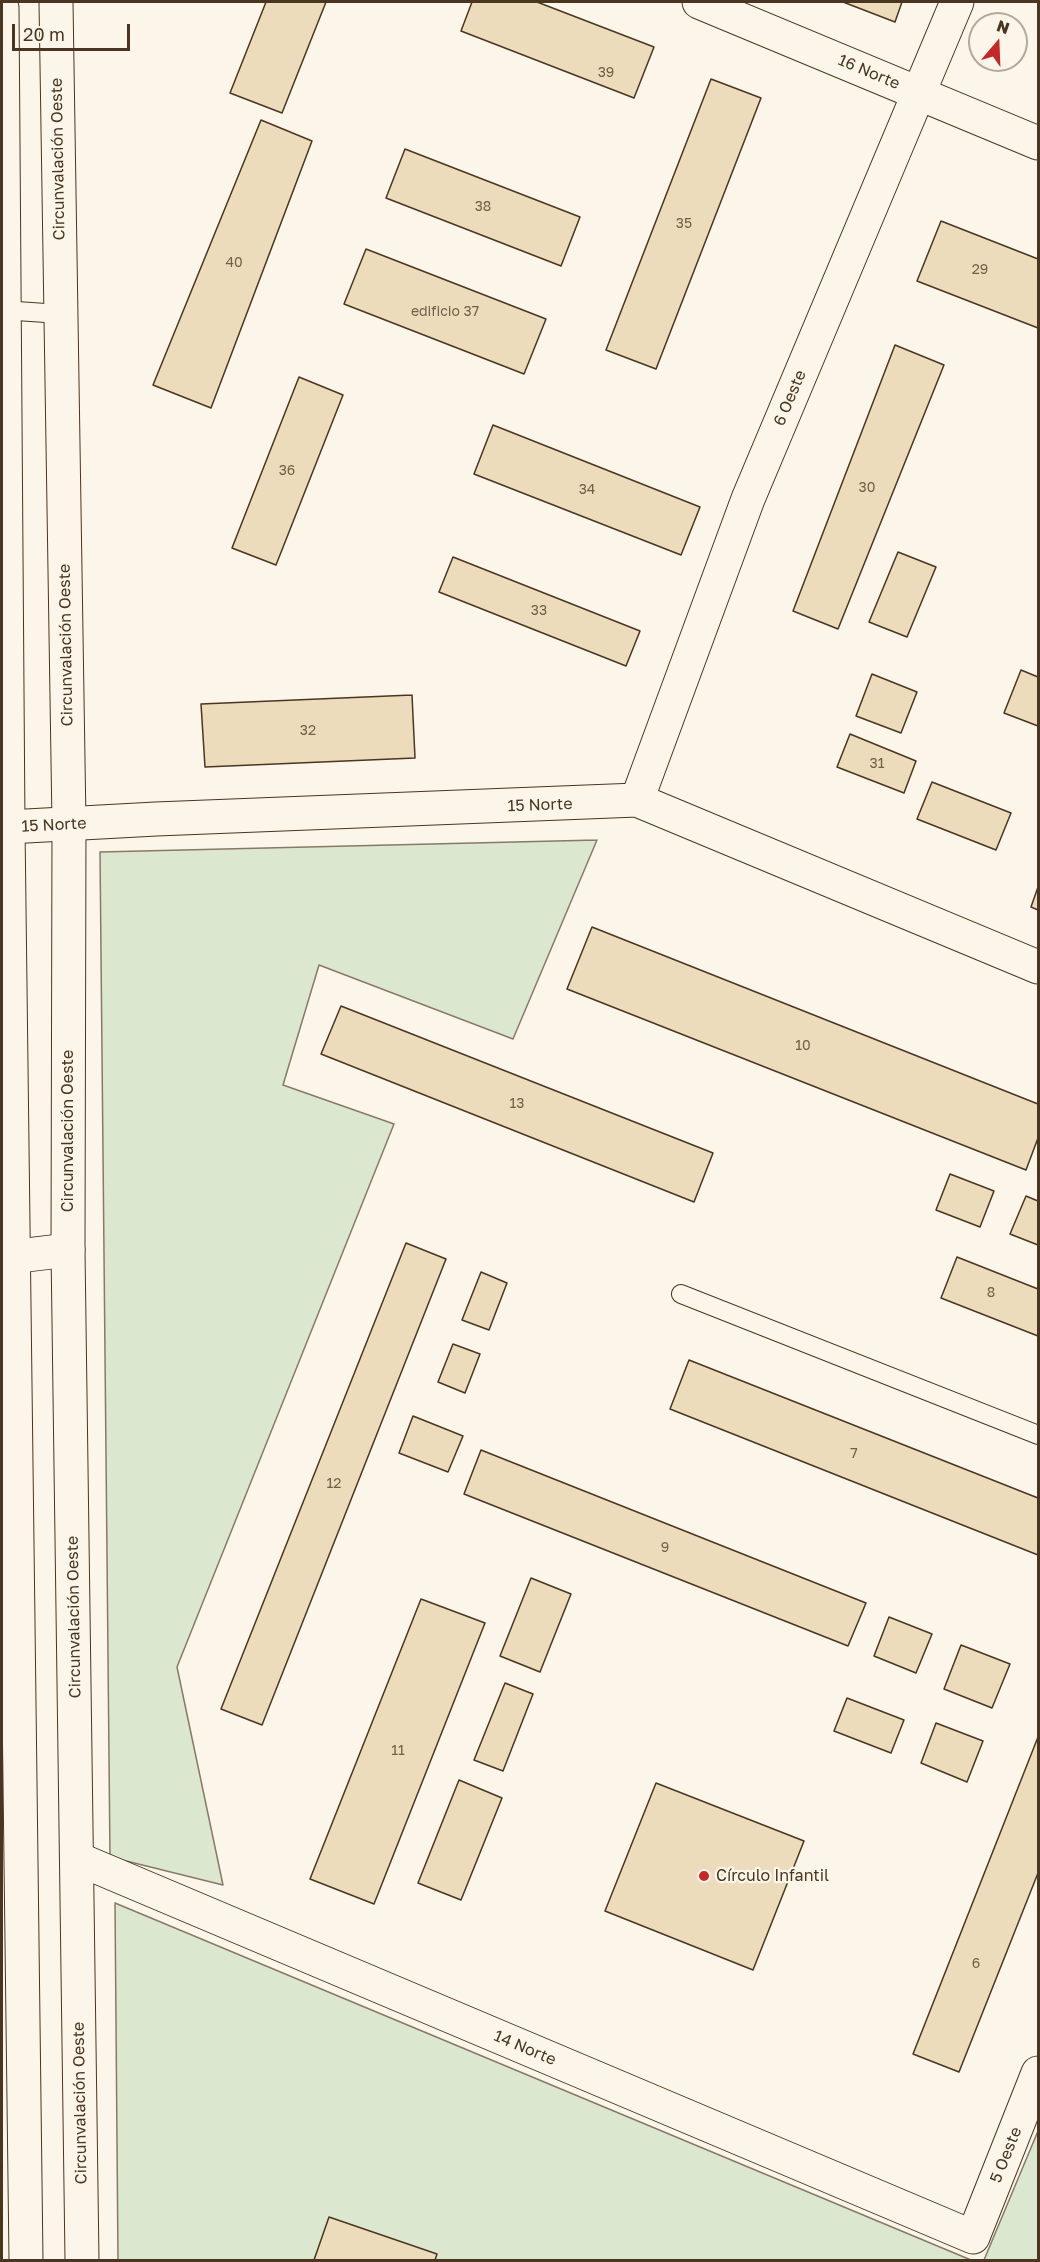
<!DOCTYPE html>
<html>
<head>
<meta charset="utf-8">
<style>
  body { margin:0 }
  #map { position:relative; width:1040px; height:2262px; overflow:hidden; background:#fbf6e9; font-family:"Golos Text",sans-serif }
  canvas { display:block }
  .frame { position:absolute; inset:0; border:3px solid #4a3520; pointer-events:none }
  .north { position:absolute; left:968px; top:12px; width:60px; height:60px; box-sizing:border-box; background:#fbf6e9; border:2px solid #b4a999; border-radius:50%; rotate:19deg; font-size:16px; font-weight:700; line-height:24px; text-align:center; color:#4a3520 }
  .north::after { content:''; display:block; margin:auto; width:21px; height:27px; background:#c62828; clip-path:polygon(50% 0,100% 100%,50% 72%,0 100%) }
  .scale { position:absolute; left:12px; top:24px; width:118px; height:27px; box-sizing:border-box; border:3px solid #4a3520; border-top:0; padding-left:8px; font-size:18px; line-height:21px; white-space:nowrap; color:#4a3520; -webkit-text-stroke:4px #fbf6e9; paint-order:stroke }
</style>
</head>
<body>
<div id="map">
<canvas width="1040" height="2262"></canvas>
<div class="frame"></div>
<div class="north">N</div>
<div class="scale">20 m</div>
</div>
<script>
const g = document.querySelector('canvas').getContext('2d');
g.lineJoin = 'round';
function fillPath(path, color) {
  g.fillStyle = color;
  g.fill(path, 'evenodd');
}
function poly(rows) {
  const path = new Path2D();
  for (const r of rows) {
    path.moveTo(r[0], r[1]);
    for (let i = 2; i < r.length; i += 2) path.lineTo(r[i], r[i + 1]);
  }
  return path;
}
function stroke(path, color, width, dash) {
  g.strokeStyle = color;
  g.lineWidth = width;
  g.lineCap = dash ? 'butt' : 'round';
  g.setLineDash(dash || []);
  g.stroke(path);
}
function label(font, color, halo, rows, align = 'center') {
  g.font = font + ' "Golos Text",sans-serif';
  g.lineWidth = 4.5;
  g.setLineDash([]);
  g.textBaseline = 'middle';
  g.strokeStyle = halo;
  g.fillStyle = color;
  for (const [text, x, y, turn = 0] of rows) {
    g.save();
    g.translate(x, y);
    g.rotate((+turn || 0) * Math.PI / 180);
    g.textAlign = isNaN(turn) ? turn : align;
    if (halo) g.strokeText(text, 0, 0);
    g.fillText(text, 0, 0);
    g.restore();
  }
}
const green = poly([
  [597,840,513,1039,319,965,283,1085,394,1124,177,1667,223,1885,110,1857,100,852,597,840],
  [115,1903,971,2260,118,2260,115,1903],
  [1038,2131,1038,2260,984,2260,1038,2131]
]);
const building = poly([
  [266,2,326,2,282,113,230,93,266,2],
  [472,2,537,2,654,47,634,98,461,31,472,2],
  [843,2,902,2,895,22,843,2],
  [711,79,761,98,656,369,606,350,711,79],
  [261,120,312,141,211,408,153,385,261,120],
  [405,149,580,217,561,266,386,198,405,149],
  [941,221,1038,259,1038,328,917,281,941,221],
  [366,249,546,319,524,374,344,304,366,249],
  [895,345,944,365,838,629,793,611,895,345],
  [299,377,343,395,276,565,232,548,299,377],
  [493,425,700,507,681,555,474,474,493,425],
  [898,552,936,567,907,637,869,622,898,552],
  [453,557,640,631,626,666,439,592,453,557],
  [1021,670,1038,677,1038,726,1004,713,1021,670],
  [872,674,917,692,901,733,856,716,872,674],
  [412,695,415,758,205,767,201,704,412,695],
  [850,734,916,761,904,793,837,767,850,734],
  [932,782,1011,813,996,850,917,819,932,782],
  [1038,887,1038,910,1031,907,1038,887],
  [592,927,1038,1104,1038,1138,1026,1170,567,989,592,927],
  [341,1006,713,1153,694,1202,321,1054,341,1006],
  [950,1174,994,1191,980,1227,936,1210,950,1174],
  [1026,1196,1038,1201,1038,1245,1010,1234,1026,1196],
  [406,1243,446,1259,262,1725,221,1709,406,1243],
  [957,1257,1038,1289,1038,1336,941,1298,957,1257],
  [481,1272,507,1283,489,1330,462,1320,481,1272],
  [453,1344,480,1354,465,1393,438,1382,453,1344],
  [689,1360,1038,1498,1038,1555,670,1409,689,1360],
  [413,1416,463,1436,448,1472,399,1453,413,1416],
  [481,1450,866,1603,848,1646,464,1494,481,1450],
  [531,1578,571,1594,540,1672,500,1656,531,1578],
  [421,1599,485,1623,374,1904,310,1879,421,1599],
  [889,1617,932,1634,916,1673,874,1656,889,1617],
  [961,1645,1010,1664,992,1708,944,1689,961,1645],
  [505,1683,533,1694,503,1771,474,1760,505,1683],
  [847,1698,904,1720,891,1753,834,1731,847,1698],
  [936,1723,983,1741,967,1782,921,1763,936,1723],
  [1038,1737,1038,1873,959,2072,913,2054,1038,1737],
  [459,1780,502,1798,461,1900,418,1883,459,1780],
  [656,1783,804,1841,753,1970,605,1911,656,1783],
  [329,2217,437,2254,435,2260,314,2260,329,2217]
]);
const lane = poly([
  [2,310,60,314],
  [681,1294,1038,1435]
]);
const street = poly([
  [699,2,1038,143],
  [637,800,748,499,957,2],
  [8,827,156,819,637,800,1038,967],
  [2,1258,68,1250],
  [78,1859,973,2237,1038,2073]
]);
const primary = poly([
  [56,2,69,823,68,1250,82,2260],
  [2,8,8,827,26,2260]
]);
const markers = [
  [704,1876,6,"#c62828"]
];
const numberNames = [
  ["39",606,73],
  ["38",483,207],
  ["35",684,224],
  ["40",234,263],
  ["29",980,270],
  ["edificio 37",445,312],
  ["36",287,471],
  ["30",867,488],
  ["34",587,490],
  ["33",539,611],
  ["32",308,731],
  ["31",877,764],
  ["10",803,1046],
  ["13",517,1104],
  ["8",991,1293],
  ["7",854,1454],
  ["12",334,1484],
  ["9",665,1548],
  ["11",398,1751],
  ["6",976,1964]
];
const streetNames = [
  ["16 Norte",869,72,23],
  ["Circunvalación Oeste",58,159,-91],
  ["6 Oeste",790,398,-67],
  ["Circunvalación Oeste",66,645,-91],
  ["15 Norte",540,805,-2],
  ["15 Norte",54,825,-3],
  ["Circunvalación Oeste",68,1131,-90],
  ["Circunvalación Oeste",74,1617,-91],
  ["14 Norte",525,2048,23],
  ["Circunvalación Oeste",80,2103,-91],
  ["5 Oeste",1006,2155,-68]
];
const poiNames = [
  ["Círculo Infantil",716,1876]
];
fillPath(green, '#dce7d0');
stroke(green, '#887966', 1.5);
fillPath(building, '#ecdcbc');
stroke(building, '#4a3520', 1.5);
stroke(lane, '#4a3520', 20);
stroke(street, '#4a3520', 35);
stroke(primary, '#4a3520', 35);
stroke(lane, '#fbf6e9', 18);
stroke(street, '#fbf6e9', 33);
stroke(primary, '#fbf6e9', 33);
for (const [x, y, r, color] of markers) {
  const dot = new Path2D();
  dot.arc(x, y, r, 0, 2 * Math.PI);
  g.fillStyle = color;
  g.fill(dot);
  stroke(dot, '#fbf6e9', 2);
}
label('14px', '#725f47', null, numberNames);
label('16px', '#4a3520', '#fbf6e9', streetNames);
label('16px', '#4a3520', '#fbf6e9', poiNames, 'left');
</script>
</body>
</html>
